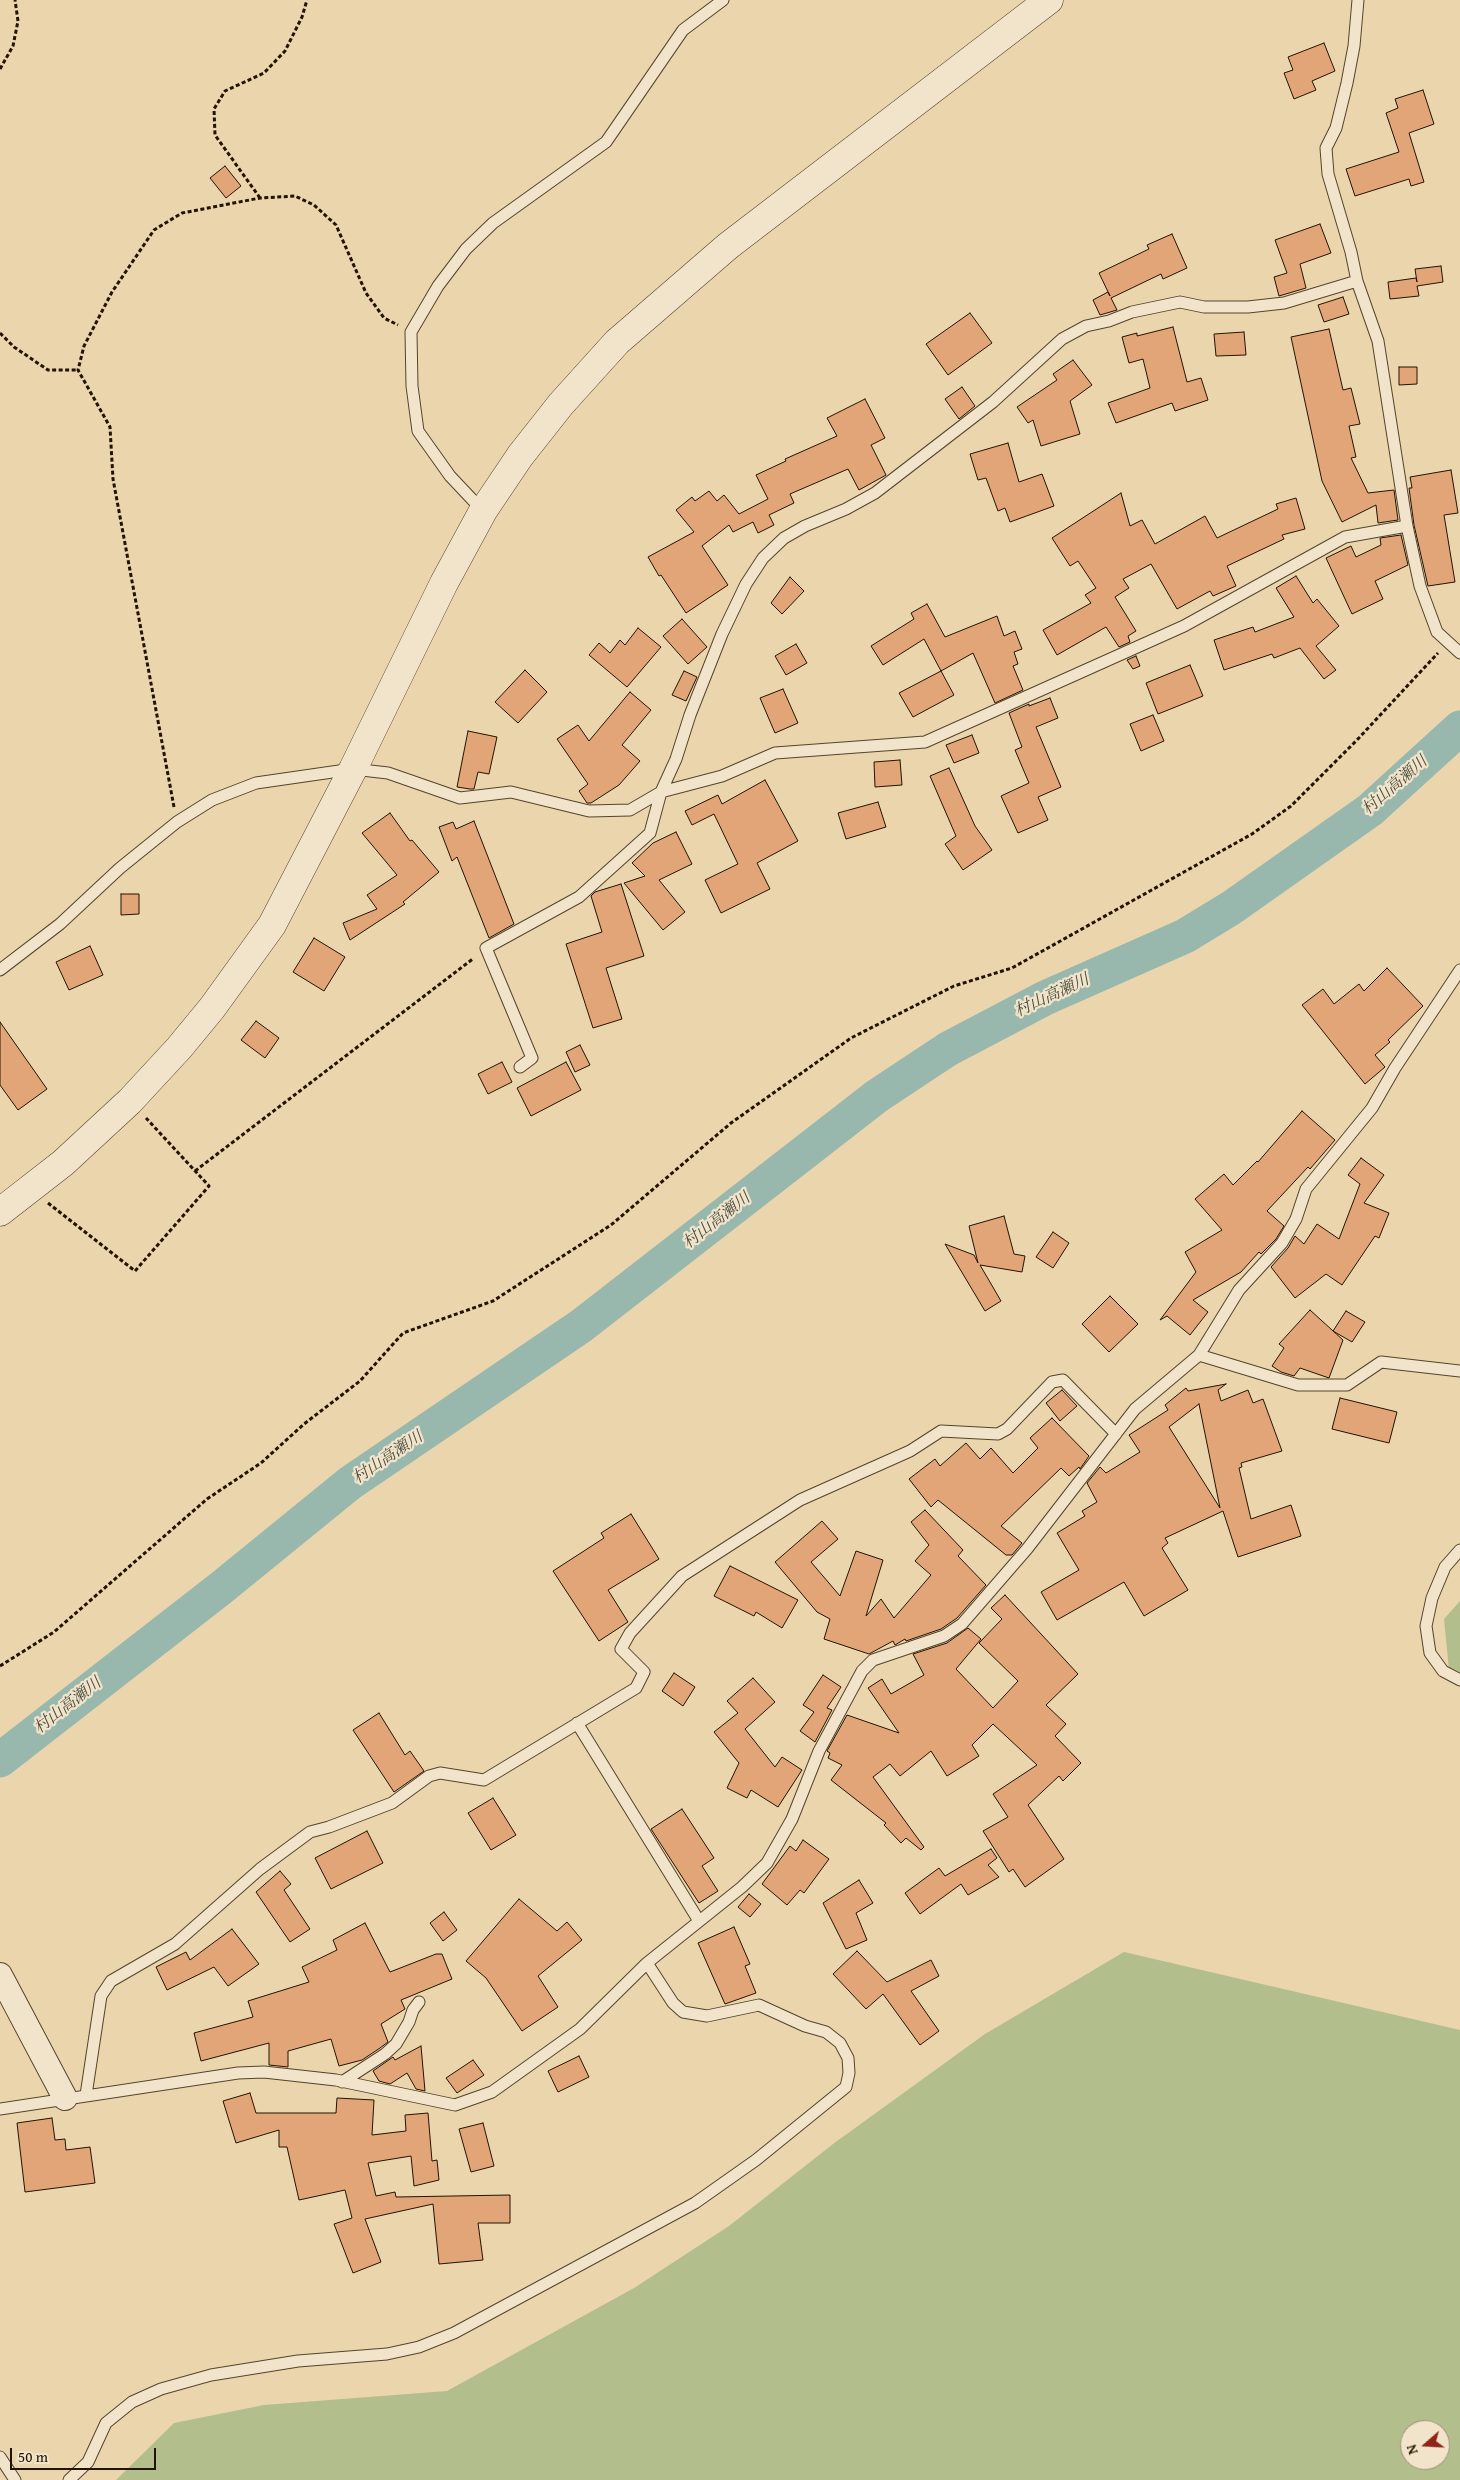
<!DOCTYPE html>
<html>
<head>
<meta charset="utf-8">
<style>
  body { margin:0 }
  #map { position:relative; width:1460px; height:2480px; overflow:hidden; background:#ead5ad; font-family:"Gentium Book Plus",serif }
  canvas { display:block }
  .north { position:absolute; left:1400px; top:2420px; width:50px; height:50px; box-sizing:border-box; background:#f1e4ca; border:1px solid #9e907a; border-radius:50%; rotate:251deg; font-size:14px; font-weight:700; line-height:20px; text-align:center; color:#221301 }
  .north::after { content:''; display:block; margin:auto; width:18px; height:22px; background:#8f2418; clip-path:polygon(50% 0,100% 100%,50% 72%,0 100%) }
  .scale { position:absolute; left:10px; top:2448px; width:146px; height:22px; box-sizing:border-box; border:2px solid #221301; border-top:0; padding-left:6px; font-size:15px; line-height:18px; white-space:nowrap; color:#221301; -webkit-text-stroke:4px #f1e4ca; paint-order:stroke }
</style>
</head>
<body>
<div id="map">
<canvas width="1460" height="2480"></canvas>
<div class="north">N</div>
<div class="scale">50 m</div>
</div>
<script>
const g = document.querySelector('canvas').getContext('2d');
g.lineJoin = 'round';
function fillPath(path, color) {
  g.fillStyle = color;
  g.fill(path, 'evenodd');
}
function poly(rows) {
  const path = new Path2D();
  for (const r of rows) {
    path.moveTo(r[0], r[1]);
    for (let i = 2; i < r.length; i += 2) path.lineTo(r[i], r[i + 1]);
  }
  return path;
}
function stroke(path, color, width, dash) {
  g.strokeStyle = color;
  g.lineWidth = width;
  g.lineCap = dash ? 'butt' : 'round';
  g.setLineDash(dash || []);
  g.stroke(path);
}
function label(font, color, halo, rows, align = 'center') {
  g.font = font + ' "Gentium Book Plus","Noto Serif JP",serif';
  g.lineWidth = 4.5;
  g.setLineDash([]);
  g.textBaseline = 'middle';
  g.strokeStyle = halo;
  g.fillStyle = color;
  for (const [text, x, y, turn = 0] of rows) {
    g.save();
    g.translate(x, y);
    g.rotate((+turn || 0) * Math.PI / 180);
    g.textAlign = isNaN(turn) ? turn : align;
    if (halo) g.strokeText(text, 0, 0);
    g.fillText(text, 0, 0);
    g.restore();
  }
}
const green = poly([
  [1460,1601,1460,1677,1449,1670,1444,1619],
  [1124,1952,1460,2030,1460,2480,116,2480,174,2423,264,2405,447,2391,634,2288,729,2226,833,2144,985,2034],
  [1410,2430,1440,2430,1440,2460,1410,2460]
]);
const river = poly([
  [0,1760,221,1588,350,1483,581,1326,877,1096,948,1049,1045,998,1185,936,1231,908,1370,810,1460,728]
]);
const building = poly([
  [1324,43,1335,71,1312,81,1316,90,1294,99,1284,73,1293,70,1288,57,1324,43],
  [1423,90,1434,124,1409,133,1424,182,1411,186,1409,179,1355,196,1346,169,1399,152,1386,113,1398,108,1395,99,1423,90],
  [225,166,241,186,226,198,210,178,225,166],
  [1320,224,1331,253,1300,264,1306,288,1279,296,1274,277,1287,273,1275,240,1320,224],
  [1172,234,1187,268,1163,279,1161,274,1111,298,1117,310,1100,315,1093,300,1108,292,1110,296,1099,273,1149,249,1147,245,1172,234],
  [1441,266,1443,282,1417,286,1419,296,1390,299,1388,282,1416,278,1417,282,1415,269,1441,266],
  [1343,297,1349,314,1324,322,1318,305,1343,297],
  [970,313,992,343,948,375,926,344,970,313],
  [1173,327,1187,382,1201,378,1208,400,1175,411,1172,403,1116,423,1108,403,1150,388,1143,359,1129,363,1122,337,1137,333,1137,336,1173,327],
  [1329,329,1343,390,1351,388,1360,424,1349,426,1356,457,1351,458,1368,493,1394,490,1398,520,1378,523,1376,505,1342,522,1322,481,1291,337,1329,329],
  [1244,332,1246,355,1216,356,1214,334,1244,332],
  [1073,360,1092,385,1070,401,1080,434,1041,446,1033,420,1028,423,1017,407,1057,380,1053,374,1073,360],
  [1399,367,1417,367,1417,384,1399,385,1399,367],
  [962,387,975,406,959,419,945,399,962,387],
  [865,399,885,438,871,445,886,475,859,490,848,469,790,494,794,503,769,515,774,525,758,533,753,522,733,532,729,525,702,546,728,585,686,613,661,575,659,576,648,557,694,532,676,510,692,497,695,501,709,491,717,501,724,495,739,514,768,499,756,475,786,461,785,459,837,436,827,418,865,399],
  [1008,443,1019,482,1042,474,1054,506,1010,522,1005,508,998,511,986,478,978,480,970,454,1008,443],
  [1451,470,1458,513,1444,515,1455,582,1428,586,1414,525,1409,488,1412,488,1410,477,1451,470],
  [1121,493,1130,526,1142,520,1155,544,1205,516,1217,538,1278,509,1276,504,1296,498,1305,529,1282,535,1284,539,1227,566,1236,586,1213,596,1210,591,1177,609,1151,564,1123,579,1129,588,1115,597,1136,631,1128,636,1130,642,1119,647,1106,627,1057,655,1043,630,1091,603,1085,595,1096,588,1078,561,1070,566,1052,538,1121,493],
  [1401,535,1408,565,1375,581,1383,599,1352,614,1326,558,1351,546,1356,557,1381,545,1380,538,1401,535],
  [1296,576,1313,603,1317,599,1339,626,1316,646,1336,670,1324,679,1300,648,1274,658,1272,654,1224,670,1214,640,1253,627,1255,632,1294,617,1276,588,1296,576],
  [790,577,804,591,782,614,771,603,790,577],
  [927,604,945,637,997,616,1004,636,1015,631,1022,649,1014,652,1018,664,1013,666,1023,690,995,703,973,653,941,671,924,639,883,665,871,646,914,619,911,613,927,604],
  [682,619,707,647,688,664,663,636,682,619],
  [638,628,661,647,627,687,589,655,599,643,610,653,620,640,625,645,638,628],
  [796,644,807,663,786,675,775,656,796,644],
  [1136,656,1140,666,1133,669,1127,660,1136,656],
  [1190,665,1203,696,1158,714,1146,683,1190,665],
  [525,670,547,692,518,723,495,702,525,670],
  [684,671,697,677,686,701,672,695,684,671],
  [941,671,954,695,913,717,899,693,941,671],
  [783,689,798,723,775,733,760,698,783,689],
  [630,692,651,710,622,745,640,761,619,785,591,803,587,803,579,791,588,784,557,739,578,725,589,741,630,692],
  [1050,698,1058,718,1036,727,1061,787,1038,797,1048,820,1018,833,1001,796,1029,783,1015,750,1022,747,1009,713,1029,704,1029,706,1050,698],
  [1153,715,1164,741,1141,751,1130,724,1153,715],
  [468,731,497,737,489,774,478,772,474,789,470,789,457,787,468,731],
  [972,735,979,753,954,763,946,745,972,735],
  [900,760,902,785,875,787,874,762,900,760],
  [949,768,975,826,992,850,963,870,945,844,956,836,930,776,949,768],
  [765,780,798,841,757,863,770,889,721,913,705,880,738,864,714,814,692,825,685,811,718,795,722,804,765,780],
  [878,802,886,827,846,839,838,813,878,802],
  [390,813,410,841,412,840,439,872,403,902,405,904,350,940,343,923,377,909,367,895,397,875,362,833,390,813],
  [474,821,514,924,489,938,457,857,452,861,439,827,453,822,456,829,474,821],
  [676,832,692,864,659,880,685,912,663,930,624,883,645,876,632,863,653,843,676,832],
  [621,884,644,956,606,968,622,1019,593,1028,566,944,602,932,591,896,595,892,621,884],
  [121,894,139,894,139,914,121,915,121,894],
  [314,938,345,957,324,991,293,972,314,938],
  [90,946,103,975,69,990,56,962,90,946],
  [1387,968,1423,1006,1388,1040,1390,1042,1375,1055,1385,1067,1365,1084,1302,1005,1323,989,1334,1004,1359,984,1364,991,1387,968],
  [256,1021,279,1038,265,1058,241,1040,256,1021],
  [0,1022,47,1089,18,1110,0,1085,0,1022],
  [580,1045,590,1065,575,1072,566,1052,580,1045],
  [502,1062,512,1082,488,1094,478,1074,502,1062],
  [566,1062,581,1090,531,1116,517,1088,566,1062],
  [1302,1111,1335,1140,1310,1169,1308,1167,1267,1211,1284,1226,1276,1239,1261,1254,1259,1252,1241,1272,1193,1300,1208,1312,1190,1335,1167,1316,1160,1320,1196,1272,1185,1252,1222,1230,1195,1199,1224,1174,1233,1185,1257,1161,1258,1162,1302,1111],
  [1361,1158,1384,1175,1364,1203,1389,1213,1379,1238,1375,1236,1342,1285,1326,1274,1295,1298,1271,1267,1288,1248,1295,1236,1304,1244,1317,1224,1339,1239,1360,1184,1348,1175,1361,1158],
  [1004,1216,1014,1254,1025,1256,1022,1272,980,1265,1001,1301,985,1311,945,1244,974,1255,978,1263,969,1226,1004,1216],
  [1053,1232,1069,1243,1053,1268,1036,1257,1053,1232],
  [1110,1296,1138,1324,1109,1352,1082,1324,1110,1296],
  [1310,1310,1343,1340,1329,1378,1300,1368,1294,1376,1281,1372,1272,1366,1284,1348,1279,1344,1310,1310],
  [1346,1311,1365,1322,1352,1342,1333,1331,1346,1311],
  [1226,1384,1218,1390,1221,1401,1248,1390,1253,1403,1263,1399,1282,1451,1241,1463,1242,1467,1239,1468,1251,1519,1291,1505,1301,1536,1238,1557,1223,1511,1165,1538,1168,1543,1162,1548,1188,1590,1144,1616,1124,1582,1057,1620,1041,1592,1079,1570,1057,1533,1085,1516,1082,1511,1097,1502,1087,1483,1100,1467,1106,1473,1140,1452,1129,1435,1168,1410,1165,1405,1186,1388,1188,1391,1226,1384],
  [1199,1404,1220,1508,1169,1427,1199,1404],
  [1062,1390,1077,1406,1060,1421,1046,1403,1062,1390],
  [1340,1398,1397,1412,1389,1443,1332,1429,1340,1398],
  [1052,1418,1089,1456,1080,1469,1079,1467,1069,1476,1061,1468,1001,1526,1022,1543,1012,1555,1006,1555,938,1500,931,1507,909,1479,935,1459,940,1466,966,1443,980,1459,991,1448,1013,1473,1038,1448,1030,1438,1052,1418],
  [925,1510,963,1550,958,1556,986,1585,957,1618,941,1629,906,1641,905,1639,895,1645,893,1641,869,1654,824,1639,830,1619,817,1612,775,1562,822,1521,838,1539,811,1562,840,1596,856,1551,883,1560,866,1616,881,1599,894,1618,931,1575,915,1561,929,1545,911,1522,925,1510],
  [631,1514,659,1559,608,1590,628,1622,599,1641,553,1571,604,1538,601,1533,631,1514],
  [730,1566,798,1600,782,1628,756,1612,754,1616,714,1596,730,1566],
  [1005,1595,1078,1674,1046,1705,1066,1724,1055,1736,1081,1763,1063,1781,1059,1776,1028,1805,1064,1859,1025,1887,1013,1869,1009,1872,983,1831,1008,1817,993,1794,1037,1765,993,1724,972,1745,979,1756,947,1776,931,1751,900,1776,890,1764,873,1777,924,1847,921,1850,906,1838,901,1843,884,1825,886,1823,831,1780,842,1765,828,1758,830,1753,827,1751,847,1715,899,1733,868,1688,882,1679,891,1694,924,1675,913,1654,947,1643,968,1628,981,1639,956,1669,993,1708,1018,1681,979,1643,1002,1619,991,1608,1005,1595],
  [674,1673,695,1687,683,1706,662,1691,674,1673],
  [823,1675,841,1687,827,1708,832,1710,815,1742,800,1731,814,1712,803,1705,823,1675],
  [753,1678,775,1702,745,1729,775,1767,782,1757,802,1770,778,1807,751,1790,747,1798,727,1788,739,1763,714,1732,738,1713,727,1701,753,1678],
  [379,1713,405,1755,410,1751,424,1771,394,1792,353,1730,379,1713],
  [493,1798,516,1835,491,1850,468,1813,493,1798],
  [682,1809,714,1858,702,1866,718,1891,699,1903,651,1829,682,1809],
  [367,1831,383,1863,331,1889,315,1858,367,1831],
  [803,1840,829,1859,804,1893,800,1890,787,1905,762,1884,790,1846,796,1851,803,1840],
  [991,1849,997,1858,988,1865,999,1877,968,1895,961,1884,920,1914,905,1893,939,1868,945,1876,991,1849],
  [280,1871,291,1884,284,1890,310,1929,290,1942,256,1892,280,1871],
  [859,1880,873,1903,856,1913,867,1940,846,1949,823,1903,859,1880],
  [749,1894,761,1904,750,1917,738,1907,749,1894],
  [519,1899,557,1931,567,1922,582,1940,538,1976,558,2007,522,2031,486,1978,466,1961,519,1899],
  [444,1912,457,1930,443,1941,430,1923,444,1912],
  [365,1923,390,1972,436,1954,442,1954,452,1979,401,2000,405,2009,381,2024,388,2042,380,2048,362,2060,339,2066,331,2039,288,2051,288,2067,269,2065,269,2043,201,2061,194,2033,253,2017,248,2001,309,1982,302,1967,337,1950,333,1940,365,1923],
  [734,1927,750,1964,745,1966,756,1993,725,2004,698,1943,734,1927],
  [232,1929,259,1964,228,1986,214,1967,167,1990,156,1967,186,1952,190,1960,232,1929],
  [857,1951,887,1982,931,1960,939,1976,911,1991,939,2031,920,2045,883,1994,866,2009,833,1974,857,1951],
  [421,2046,425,2091,416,2089,407,2073,390,2084,379,2081,373,2071,393,2057,395,2060,421,2046],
  [579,2056,589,2077,558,2092,548,2071,579,2056],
  [473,2060,484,2075,457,2093,446,2078,473,2060],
  [250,2093,256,2113,336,2113,337,2098,374,2100,372,2135,406,2131,405,2115,428,2113,432,2161,437,2160,439,2180,414,2186,411,2156,368,2163,376,2196,395,2192,396,2197,510,2195,510,2223,478,2223,483,2260,439,2264,433,2204,365,2219,381,2262,353,2273,334,2224,352,2218,345,2190,299,2200,287,2147,279,2147,279,2130,236,2143,223,2101,250,2093],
  [52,2118,55,2140,65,2139,66,2150,90,2147,95,2183,25,2192,17,2123,52,2118],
  [483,2123,494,2166,471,2172,459,2129,483,2123]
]);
const path = poly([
  [0,69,13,46,18,21,15,0],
  [260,198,215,135,214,109,225,91,264,73,285,51,302,17,307,0],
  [0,333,14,347,48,370,78,370],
  [174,807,113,479,110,427,78,370,84,346,112,292,154,230,182,213,260,198,295,196,314,205,336,225,366,293,384,318,398,325],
  [195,1171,474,958],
  [48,1203,135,1271,209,1186,146,1118],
  [0,1666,54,1632,207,1499,261,1463,304,1424,360,1381,403,1333,493,1301,611,1225,731,1123,851,1038,954,986,1012,968,1252,834,1291,806,1357,740,1438,653]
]);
const service = poly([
  [1358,0,1354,46,1347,83,1336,128,1326,148,1328,174,1351,252,1357,281,1378,341,1407,526,1420,586,1437,632,1460,653],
  [483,511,450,476,418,431,412,386,411,332,438,286,466,249,493,223,606,142,683,30,723,0],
  [0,970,60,924,120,868,177,822,212,800,256,783,353,769,388,773,460,798,511,792,589,811,630,810,661,792,722,776,775,753,925,742,1184,626,1345,537,1407,526],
  [520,1067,532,1058,486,948,579,897,650,833,661,792,676,759,690,715,722,634,746,584,763,558,784,538,805,526,846,509,875,493,993,402,1062,339,1086,326,1109,321,1132,312,1180,302,1204,307,1248,307,1284,303,1357,281],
  [1199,1355,1298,1385,1347,1385,1381,1362,1460,1371],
  [1460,1550,1445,1567,1432,1598,1426,1626,1430,1653,1443,1671,1460,1680],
  [577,1723,699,1921],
  [342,2082,385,2054,396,2044,409,2022,413,2010,419,2002],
  [86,2095,101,1996,111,1981,175,1944,260,1869,310,1832,329,1827,392,1803,429,1776,440,1773,484,1780,636,1688,644,1672,621,1649,630,1633,682,1576,800,1500,910,1451,941,1431,998,1434,1007,1429,1052,1382,1063,1380,1116,1434],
  [0,2109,238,2073,264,2072,336,2080,455,2105,492,2092,580,2029,647,1963,742,1887,767,1863,792,1819,819,1751,862,1671,873,1660,944,1636,962,1624,1027,1549,1135,1409,1199,1355,1239,1290,1282,1243,1296,1219,1306,1189,1372,1108,1395,1068,1460,970],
  [0,2457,15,2480],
  [69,2480,88,2462,106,2423,132,2402,161,2389,211,2375,298,2361,387,2354,419,2347,454,2333,695,2203,756,2160,846,2087,849,2073,848,2058,840,2043,826,2032,805,2026,759,2005,707,2016,683,2012,673,2003,647,1963]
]);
const minor = poly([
  [0,1975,65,2098]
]);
const tertiary = poly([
  [0,1212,63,1163,130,1101,179,1048,212,1008,272,925,353,769,444,583,483,511,520,456,561,404,617,342,728,246,1049,0]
]);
const waterNames = [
  ["村山高瀬川",1395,786,-41],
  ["村山高瀬川",1052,996,-25],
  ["村山高瀬川",717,1221,-38],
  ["村山高瀬川",388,1458,-34],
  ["村山高瀬川",68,1706,-38]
];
fillPath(green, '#b3be8d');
stroke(river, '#98b8ae', 35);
fillPath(building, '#e2a578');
stroke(building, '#221301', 1);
stroke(service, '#54442c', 13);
stroke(minor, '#54442c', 26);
stroke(tertiary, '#54442c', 29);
stroke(path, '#221301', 3, [4, 2.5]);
stroke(service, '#f1e4ca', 11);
stroke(minor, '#f1e4ca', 24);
stroke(tertiary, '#f1e4ca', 28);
label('italic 16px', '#4b4d3e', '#f1e4ca', waterNames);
</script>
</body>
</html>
